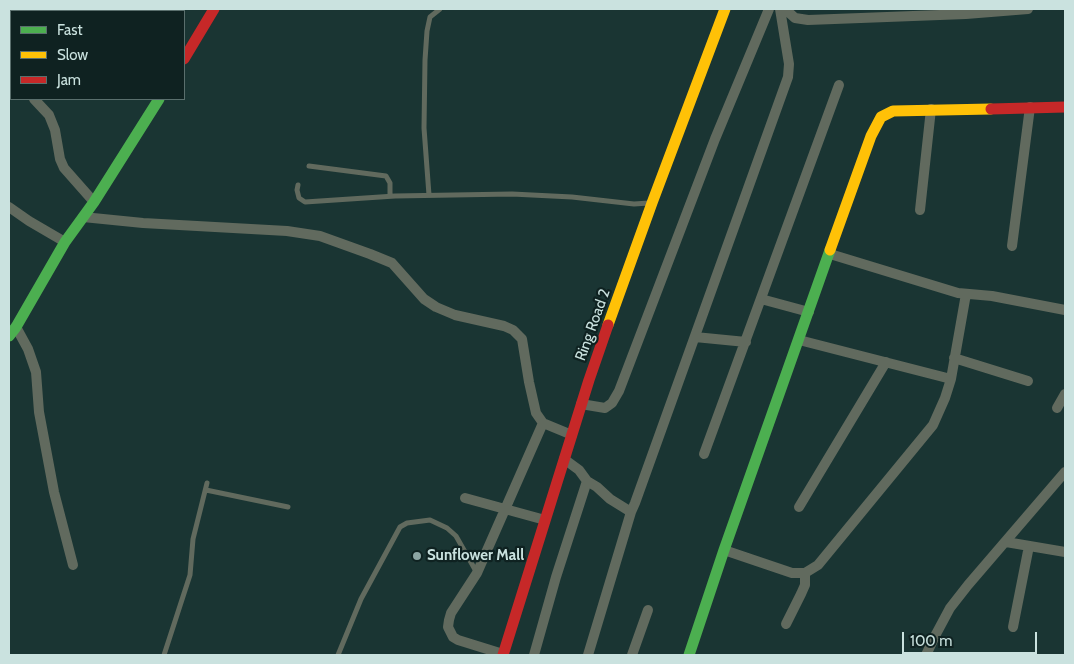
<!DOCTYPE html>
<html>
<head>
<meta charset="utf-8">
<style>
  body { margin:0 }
  #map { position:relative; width:1074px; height:664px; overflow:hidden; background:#1a3533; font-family:Cabin,sans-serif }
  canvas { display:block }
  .frame { position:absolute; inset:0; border:10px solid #cae2df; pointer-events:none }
  .legend { position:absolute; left:10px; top:10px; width:175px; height:90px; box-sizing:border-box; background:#0f2221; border:1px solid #5a6f6d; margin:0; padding:6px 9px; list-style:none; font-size:15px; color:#cae2df }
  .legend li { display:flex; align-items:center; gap:10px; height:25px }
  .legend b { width:25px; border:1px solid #5a6f6d }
  .scale { position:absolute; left:902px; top:632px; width:135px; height:22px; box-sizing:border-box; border:2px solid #cae2df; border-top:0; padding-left:6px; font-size:15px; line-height:18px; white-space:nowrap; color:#cae2df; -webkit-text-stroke:4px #0f2221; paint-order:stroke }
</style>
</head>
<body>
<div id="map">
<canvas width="1074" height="664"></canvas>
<div class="frame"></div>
<ul class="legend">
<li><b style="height:6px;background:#4caf50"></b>Fast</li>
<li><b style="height:6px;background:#ffc107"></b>Slow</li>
<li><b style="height:6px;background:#c62828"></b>Jam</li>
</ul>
<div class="scale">100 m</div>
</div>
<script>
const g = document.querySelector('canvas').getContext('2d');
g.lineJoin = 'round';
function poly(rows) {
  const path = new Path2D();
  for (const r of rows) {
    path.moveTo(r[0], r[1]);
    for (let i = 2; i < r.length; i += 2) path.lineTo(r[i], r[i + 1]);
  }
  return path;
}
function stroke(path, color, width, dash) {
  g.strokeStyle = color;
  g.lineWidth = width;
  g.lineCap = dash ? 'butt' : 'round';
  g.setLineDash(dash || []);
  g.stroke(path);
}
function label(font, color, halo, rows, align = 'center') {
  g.font = font + ' Cabin,sans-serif';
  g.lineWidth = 4.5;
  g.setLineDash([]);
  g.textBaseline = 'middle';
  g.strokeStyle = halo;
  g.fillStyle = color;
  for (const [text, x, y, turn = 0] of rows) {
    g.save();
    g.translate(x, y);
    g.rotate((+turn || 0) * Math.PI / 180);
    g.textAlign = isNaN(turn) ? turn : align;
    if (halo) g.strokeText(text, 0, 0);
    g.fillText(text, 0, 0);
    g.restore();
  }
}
const lane = poly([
  [309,166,386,176,390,183,390,196],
  [298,185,297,190,299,198,305,202,395,196,512,194,572,197,634,204,649,203],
  [429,195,424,128,425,60,427,31,430,17,440,9],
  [206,490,288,507],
  [164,655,190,575,193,539,207,483],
  [338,655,361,599,400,527,407,523,430,520,447,528,456,536,477,573]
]);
const street = poly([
  [785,9,795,18,808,20,966,14,1028,9],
  [54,11,55,9],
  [9,77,11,79],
  [34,99,49,115,55,130,60,159,64,168,94,202],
  [9,207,29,221,65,242],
  [920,210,931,109],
  [83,217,143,223,287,231,320,236,370,254,392,263,424,299,436,307,455,315,504,326,513,330,522,339,529,382,536,413,543,423,572,435],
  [1012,246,1030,107],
  [830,254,958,293,992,296,1065,310],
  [761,299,809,312],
  [16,327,28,349,36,372,39,412,54,492,73,565],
  [695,337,746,342],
  [799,340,951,379],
  [954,358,1028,381],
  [581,404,605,408,612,403,619,391,715,139,769,9],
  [1057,408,1065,394],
  [704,454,839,85],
  [564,459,579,470,587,481,597,487,610,499,631,512],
  [465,498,545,520],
  [799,507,886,362],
  [1006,542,1065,552],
  [724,550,792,573,805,573,818,565,933,425,945,398,951,379,966,294],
  [786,624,801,594,805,585,805,573],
  [1013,627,1029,546],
  [503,654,458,640,453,637,448,627,449,620,451,613,477,573,543,423],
  [534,655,556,577,587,481],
  [588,655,631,512,635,503,788,77,789,64,780,9],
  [632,655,648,610],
  [926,655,935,636,950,608,968,585,1065,472]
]);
const fast = poly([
  [9,336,16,327,65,242,94,202,159,99],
  [689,655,724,550,830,250]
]);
const slow = poly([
  [830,250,871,136,881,117,893,111,991,109],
  [608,325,652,203,725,9]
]);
const jam = poly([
  [184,59,214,9],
  [991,109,1065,107],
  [503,655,589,380,608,325]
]);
const markers = [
  [417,556,5,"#8ca5a3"]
];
const streetNames = [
  ["Ring Road 2",593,325,-70]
];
const poiNames = [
  ["Sunflower Mall",427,556]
];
stroke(lane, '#616a5e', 5);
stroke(street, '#616a5e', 10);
stroke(fast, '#4caf50', 11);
stroke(slow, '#ffc107', 11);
stroke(jam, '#c62828', 11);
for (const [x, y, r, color] of markers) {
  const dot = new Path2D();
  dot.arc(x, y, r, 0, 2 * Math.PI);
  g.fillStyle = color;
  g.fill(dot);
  stroke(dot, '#0f2221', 2);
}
label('15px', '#cae2df', '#0f2221', streetNames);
label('bold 15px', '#cae2df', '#0f2221', poiNames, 'left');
</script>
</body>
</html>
